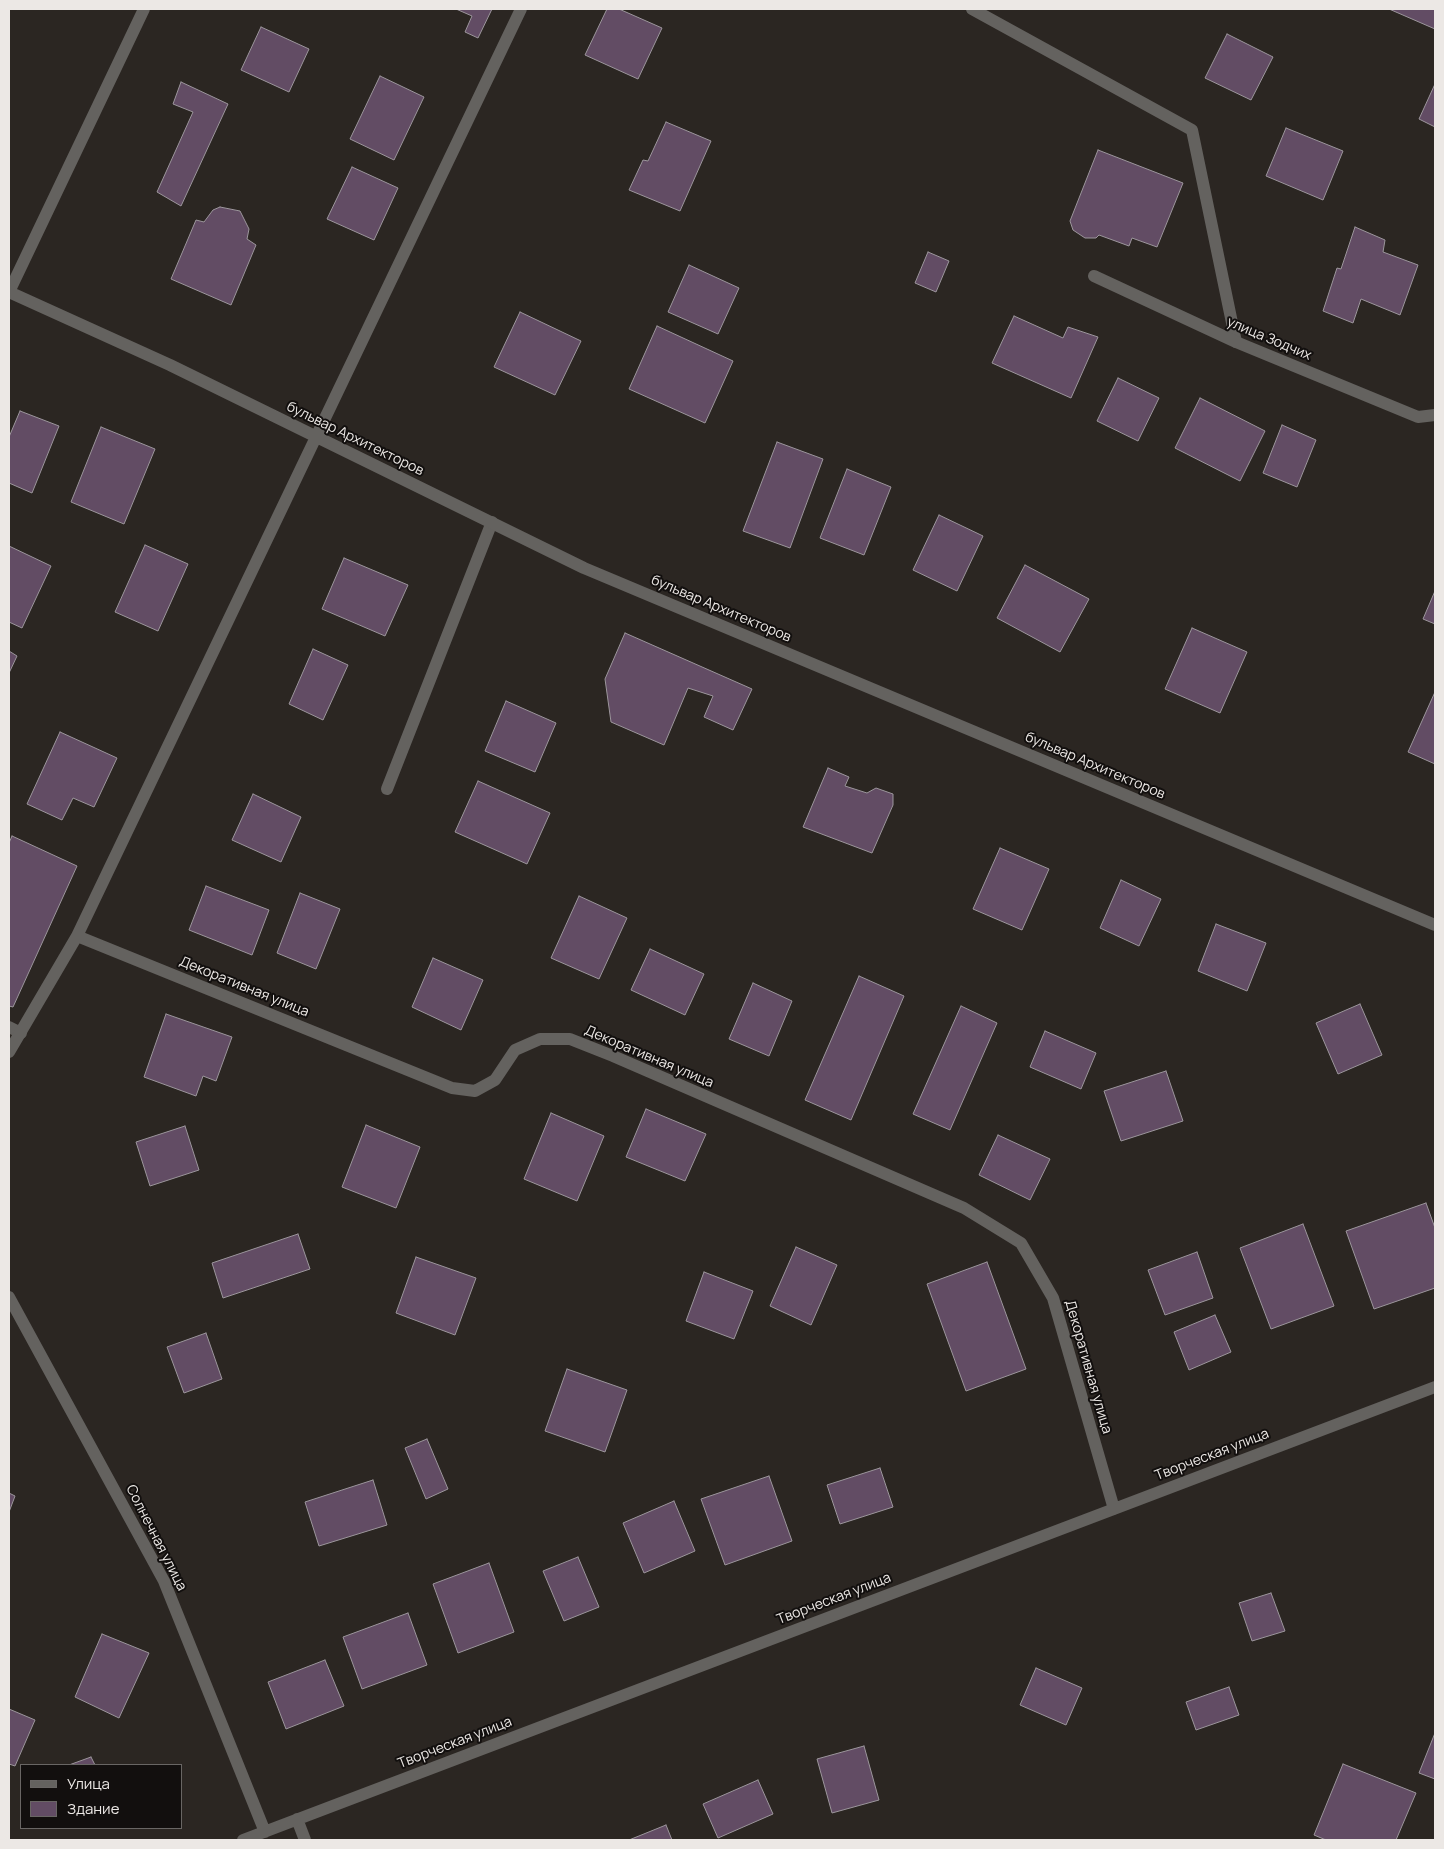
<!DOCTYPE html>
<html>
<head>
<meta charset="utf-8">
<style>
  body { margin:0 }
  #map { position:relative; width:1444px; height:1849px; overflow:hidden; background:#2b2622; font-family:Manrope,sans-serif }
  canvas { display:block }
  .frame { position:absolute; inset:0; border:10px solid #ece8e5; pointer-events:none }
  .legend { position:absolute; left:20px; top:1764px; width:162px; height:65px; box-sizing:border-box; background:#120f0e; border:1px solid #696664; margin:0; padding:6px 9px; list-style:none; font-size:15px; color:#ece8e5 }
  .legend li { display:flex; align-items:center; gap:10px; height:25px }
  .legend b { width:25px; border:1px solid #696664 }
</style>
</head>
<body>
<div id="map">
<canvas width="1444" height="1849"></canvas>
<div class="frame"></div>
<ul class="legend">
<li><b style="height:6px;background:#64625f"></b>Улица</li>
<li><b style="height:14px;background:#624c64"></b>Здание</li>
</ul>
</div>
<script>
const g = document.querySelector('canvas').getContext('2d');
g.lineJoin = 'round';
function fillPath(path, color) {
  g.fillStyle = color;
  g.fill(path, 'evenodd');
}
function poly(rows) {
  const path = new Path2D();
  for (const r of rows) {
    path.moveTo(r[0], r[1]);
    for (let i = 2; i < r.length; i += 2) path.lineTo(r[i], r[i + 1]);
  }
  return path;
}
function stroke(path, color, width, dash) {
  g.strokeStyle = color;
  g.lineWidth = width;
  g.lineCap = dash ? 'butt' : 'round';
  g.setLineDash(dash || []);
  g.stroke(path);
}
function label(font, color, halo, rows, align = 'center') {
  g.font = font + ' Manrope,sans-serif';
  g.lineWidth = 4;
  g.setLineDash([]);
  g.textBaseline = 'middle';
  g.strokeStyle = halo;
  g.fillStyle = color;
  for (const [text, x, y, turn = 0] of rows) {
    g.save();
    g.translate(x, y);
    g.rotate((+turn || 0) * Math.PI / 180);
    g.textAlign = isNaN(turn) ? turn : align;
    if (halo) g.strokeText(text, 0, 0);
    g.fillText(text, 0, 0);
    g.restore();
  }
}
const building = poly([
  [456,9,492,9,478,38,465,32,472,16,456,9],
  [607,9,619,9,662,28,638,79,585,55,607,9],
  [1389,9,1435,9,1435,29,1389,9],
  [261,27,309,49,289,92,241,70,261,27],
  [1227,34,1273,57,1251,100,1205,78,1227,34],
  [380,76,424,97,394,160,350,139,380,76],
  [181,82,228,104,181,206,157,192,193,112,173,104,181,82],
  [1435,84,1435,127,1419,119,1435,84],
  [666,122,711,141,680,211,629,190,643,160,648,161,666,122],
  [1286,128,1343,151,1323,200,1266,176,1286,128],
  [1098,150,1183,183,1157,247,1132,238,1129,246,1099,235,1096,238,1085,238,1073,230,1070,221,1098,150],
  [352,167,398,188,374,240,327,219,352,167],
  [220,207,240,211,249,229,247,239,256,245,231,305,171,279,196,220,204,222,213,210,220,207],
  [1355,227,1385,240,1383,252,1418,265,1400,315,1361,299,1353,323,1323,311,1337,268,1341,269,1355,227],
  [928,252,949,261,936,292,915,283,928,252],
  [689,265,739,288,718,334,668,312,689,265],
  [520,312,581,341,555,395,494,367,520,312],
  [1014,316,1063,338,1068,327,1098,337,1071,398,992,363,1014,316],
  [657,326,733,361,705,423,629,389,657,326],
  [1118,378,1159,398,1138,441,1097,421,1118,378],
  [1200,398,1265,431,1240,481,1175,448,1200,398],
  [20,411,59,426,32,493,9,483,9,437,20,411],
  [1282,425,1316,440,1297,487,1263,473,1282,425],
  [101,427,155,449,124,524,71,502,101,427],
  [777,442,823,459,790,548,743,531,777,442],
  [847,469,891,487,864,555,820,538,847,469],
  [939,515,983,536,957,591,913,570,939,515],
  [145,545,188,564,158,631,115,612,145,545],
  [9,546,51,566,22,628,9,622,9,546],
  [344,558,408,585,385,636,322,609,344,558],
  [1025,565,1089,599,1060,652,997,618,1025,565],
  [1435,591,1435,624,1423,619,1435,591],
  [1192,628,1247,652,1220,713,1165,689,1192,628],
  [625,633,752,689,733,730,704,717,713,696,688,688,664,745,611,722,605,679,625,633],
  [313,649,348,665,323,720,289,704,313,649],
  [9,651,17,656,9,673,9,651],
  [1435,692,1435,764,1408,752,1435,692],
  [506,701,556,723,535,772,485,751,506,701],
  [60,732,117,758,94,807,73,798,62,820,27,804,60,732],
  [828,768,849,777,845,786,867,793,876,788,893,794,893,805,872,853,803,827,828,768],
  [478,781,550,813,527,864,455,832,478,781],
  [253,794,301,817,281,862,232,840,253,794],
  [12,836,77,866,13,1007,9,1006,9,843,12,836],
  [1000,848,1049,869,1022,930,973,909,1000,848],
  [1121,880,1161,899,1139,946,1100,928,1121,880],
  [206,886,269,910,252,955,189,930,206,886],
  [300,893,340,909,316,969,277,953,300,893],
  [579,896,627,918,599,979,551,958,579,896],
  [1216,924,1266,943,1247,991,1198,971,1216,924],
  [650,949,704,974,685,1015,631,990,650,949],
  [433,958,483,980,461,1030,412,1007,433,958],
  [859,976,904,996,851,1120,805,1100,859,976],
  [753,983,792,1001,769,1056,729,1039,753,983],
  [1360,1004,1382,1055,1338,1074,1316,1023,1360,1004],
  [961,1006,997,1023,950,1130,913,1114,961,1006],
  [166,1014,232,1037,216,1081,203,1076,196,1096,144,1077,166,1014],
  [1045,1031,1096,1053,1081,1089,1030,1067,1045,1031],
  [1166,1071,1183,1121,1121,1141,1104,1091,1166,1071],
  [646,1109,706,1134,685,1181,626,1157,646,1109],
  [551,1113,604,1136,577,1201,524,1179,551,1113],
  [366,1125,420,1147,396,1208,342,1187,366,1125],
  [185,1126,199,1170,150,1186,136,1142,185,1126],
  [998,1135,1050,1159,1030,1200,979,1175,998,1135],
  [1426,1203,1435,1228,1435,1288,1374,1309,1346,1231,1426,1203],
  [1303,1224,1334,1306,1271,1329,1240,1248,1303,1224],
  [298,1234,310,1269,223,1298,212,1263,298,1234],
  [796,1247,837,1265,811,1325,770,1306,796,1247],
  [1197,1252,1213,1298,1165,1315,1148,1270,1197,1252],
  [416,1257,476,1278,455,1335,396,1313,416,1257],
  [987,1262,1026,1369,966,1391,927,1284,987,1262],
  [704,1272,753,1291,734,1339,686,1321,704,1272],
  [1215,1315,1231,1352,1189,1370,1174,1332,1215,1315],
  [206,1333,222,1379,184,1393,167,1347,206,1333],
  [567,1369,627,1390,605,1452,545,1431,567,1369],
  [427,1439,448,1489,426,1499,405,1448,427,1439],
  [880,1468,893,1507,840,1524,827,1485,880,1468],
  [769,1476,792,1541,725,1565,701,1499,769,1476],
  [373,1480,387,1525,319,1546,305,1502,373,1480],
  [9,1493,15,1496,9,1512,9,1493],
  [674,1501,695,1551,644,1573,623,1523,674,1501],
  [578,1557,599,1607,564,1621,543,1571,578,1557],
  [489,1563,514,1632,458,1653,433,1584,489,1563],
  [1271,1593,1285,1631,1252,1641,1239,1603,1271,1593],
  [408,1613,427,1665,362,1689,343,1637,408,1613],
  [102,1634,149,1653,119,1718,75,1697,102,1634],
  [325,1660,344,1706,286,1729,268,1682,325,1660],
  [1036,1668,1082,1688,1066,1725,1020,1705,1036,1668],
  [1229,1687,1239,1715,1196,1730,1186,1702,1229,1687],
  [9,1709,35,1720,15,1766,9,1764,9,1709],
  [1435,1733,1435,1779,1419,1773,1435,1733],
  [864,1746,879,1800,832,1813,817,1759,864,1746],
  [91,1757,95,1765,69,1765,91,1757],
  [1343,1764,1416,1793,1396,1840,1326,1840,1314,1835,1343,1764],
  [758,1780,773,1814,718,1838,703,1804,758,1780],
  [666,1825,672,1840,629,1840,666,1825]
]);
const service = poly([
  [972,9,1192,130,1236,342],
  [387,789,492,522],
  [9,1027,21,1033]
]);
const minor = poly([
  [1094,276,1236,342,1418,417,1435,415],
  [9,292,170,365,584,568,1435,925],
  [9,292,144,9],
  [77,936,521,9],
  [9,1052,77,936,452,1088,475,1091,495,1080,515,1050,540,1039,570,1039,613,1056,964,1208,1021,1243,1053,1298,1114,1509],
  [9,1297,164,1581,265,1832],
  [297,1819,305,1840],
  [243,1840,1435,1387]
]);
const streetNames = [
  ["улица Зодчих",1269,339,23],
  ["бульвар Архитекторов",355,439,26],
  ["бульвар Архитекторов",721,609,23],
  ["бульвар Архитекторов",1095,766,23],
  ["Декоративная улица",244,987,22],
  ["Декоративная улица",649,1057,23],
  ["Декоративная улица",1088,1367,74],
  ["Творческая улица",1212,1455,-21],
  ["Солнечная улица",156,1538,63],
  ["Творческая улица",834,1599,-21],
  ["Творческая улица",455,1743,-21]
];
fillPath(building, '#624c64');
stroke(building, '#9c969c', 1);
stroke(service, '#64625f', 12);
stroke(minor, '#64625f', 12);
label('14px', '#ece8e5', '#120f0e', streetNames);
</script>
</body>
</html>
